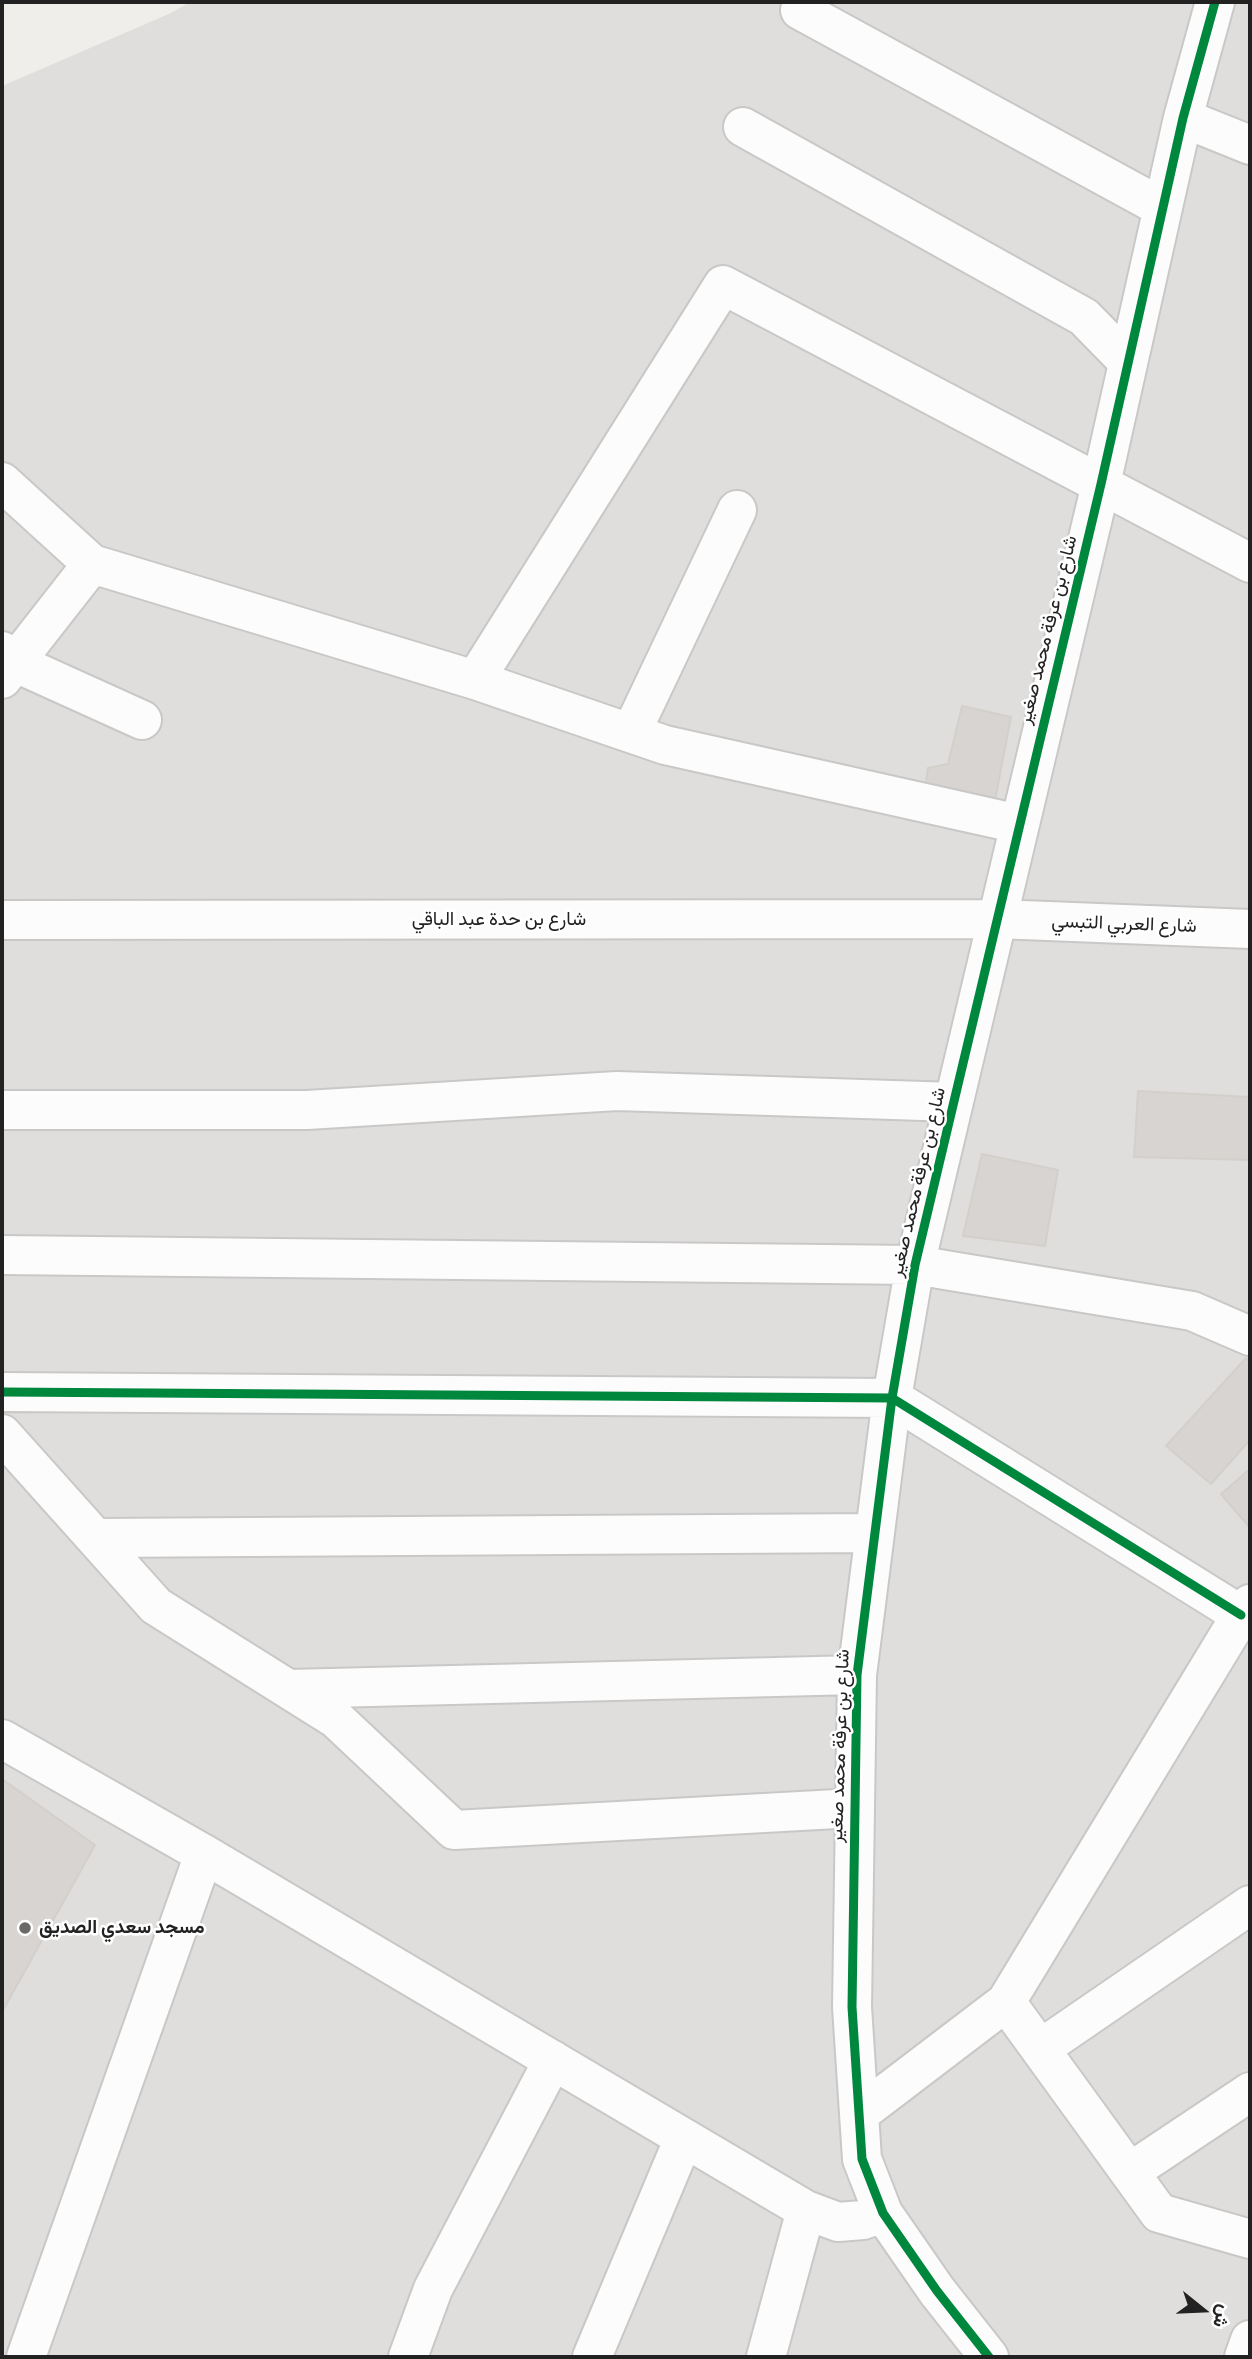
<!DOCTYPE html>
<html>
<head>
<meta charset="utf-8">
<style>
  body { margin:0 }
  #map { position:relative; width:1252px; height:2359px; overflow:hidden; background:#f0eeeb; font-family:"PT Sans Narrow",Vazirmatn,sans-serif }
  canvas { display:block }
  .frame { position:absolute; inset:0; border:4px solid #222; pointer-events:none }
  .north { position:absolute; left:1168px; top:2275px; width:70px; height:70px; -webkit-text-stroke:5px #fff; paint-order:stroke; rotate:108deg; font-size:19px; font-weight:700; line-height:28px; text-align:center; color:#222 }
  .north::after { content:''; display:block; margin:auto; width:24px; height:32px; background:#222; clip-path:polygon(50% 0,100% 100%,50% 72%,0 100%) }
</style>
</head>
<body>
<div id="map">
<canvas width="1252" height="2359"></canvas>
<div class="frame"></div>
<div class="north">ش</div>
</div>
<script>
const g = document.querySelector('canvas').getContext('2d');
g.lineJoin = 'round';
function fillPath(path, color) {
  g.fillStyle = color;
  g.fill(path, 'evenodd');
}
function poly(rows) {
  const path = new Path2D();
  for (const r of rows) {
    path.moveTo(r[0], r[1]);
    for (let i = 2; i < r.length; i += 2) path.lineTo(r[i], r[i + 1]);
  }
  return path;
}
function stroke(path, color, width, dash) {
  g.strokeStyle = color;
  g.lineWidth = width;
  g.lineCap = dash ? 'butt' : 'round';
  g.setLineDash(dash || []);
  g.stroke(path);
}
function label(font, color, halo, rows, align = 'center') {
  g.font = font + ' "PT Sans Narrow",Vazirmatn,sans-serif';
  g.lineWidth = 5;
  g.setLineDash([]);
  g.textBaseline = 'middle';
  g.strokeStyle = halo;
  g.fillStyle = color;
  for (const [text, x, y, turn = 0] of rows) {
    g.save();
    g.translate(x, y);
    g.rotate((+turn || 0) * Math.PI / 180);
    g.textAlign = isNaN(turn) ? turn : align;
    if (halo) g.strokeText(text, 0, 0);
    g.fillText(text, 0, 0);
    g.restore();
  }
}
const residential = poly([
  [190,2,1250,2,1250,2357,2,2357,2,86,171,13]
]);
const building = poly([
  [962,706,1011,717,995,800,925,791,928,768,948,764,962,706],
  [1138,1091,1250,1097,1250,1160,1134,1157,1138,1091],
  [982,1154,1058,1170,1045,1246,963,1236,982,1154],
  [1246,1358,1250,1362,1250,1440,1211,1484,1166,1446,1246,1358],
  [1250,1469,1250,1528,1221,1494,1250,1469],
  [2,1779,95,1845,2,2012,2,1779]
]);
const minor = poly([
  [800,10,1163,208],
  [1183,118,1250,145],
  [743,127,1084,317,1127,361],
  [2,482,92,564,475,680,665,745,1019,824],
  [2,651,16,663,142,720],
  [2,679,92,564],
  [475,680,723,285,1250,563],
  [631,733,737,510],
  [2,920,997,919,1250,929],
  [2,1110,307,1110,617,1091,954,1102],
  [2,1255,915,1265,1192,1311,1250,1336],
  [2,1392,892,1398,1241,1615],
  [2,1434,156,1606,336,1719,454,1830,855,1808],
  [96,1538,874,1533],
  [289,1689,857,1675],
  [2,1739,204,1854,806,2210,838,2222,863,2220,883,2213],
  [1006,2002,1241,1615,1250,1604],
  [1040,2049,1250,1905],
  [859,2114,1006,2002,1159,2213,1250,2239],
  [1130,2172,1250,2092],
  [26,2357,204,1854],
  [408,2357,433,2289,553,2060],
  [592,2357,684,2138],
  [766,2357,806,2210],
  [989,2357,937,2291,883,2213,862,2159,852,2007,857,1675,892,1398,915,1265,1101,484,1183,118,1215,2],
  [1244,2357,1250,2340]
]);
const cycleway = poly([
  [2,1392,892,1398,1241,1615],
  [989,2357,937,2291,883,2213,862,2159,852,2007,857,1675,892,1398,915,1265,1101,484,1183,118,1215,2]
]);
const markers = [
  [25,1928,7,"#6a6968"]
];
const streetNames = [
  ["شارع بن عرفة محمد صغير",1048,630,-76],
  ["شارع بن حدة عبد الباقي",499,920],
  ["شارع العربي التبسي",1124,924,2],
  ["شارع بن عرفة محمد صغير",918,1182,-77],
  ["شارع بن عرفة محمد صغير",840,1746,-88]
];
const poiNames = [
  ["مسجد سعدي الصديق",39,1928]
];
fillPath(residential, '#dfdedc');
fillPath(building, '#d7d4d2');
stroke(building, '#d3d0cc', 2);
stroke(minor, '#c9c8c7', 42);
stroke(minor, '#fdfcfc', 38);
stroke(cycleway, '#00873e', 9);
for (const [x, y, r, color] of markers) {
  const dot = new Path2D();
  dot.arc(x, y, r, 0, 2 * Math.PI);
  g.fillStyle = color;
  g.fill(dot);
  stroke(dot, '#fff', 2.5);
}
label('19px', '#222', '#fff', streetNames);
label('bold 19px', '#222', '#fff', poiNames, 'left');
</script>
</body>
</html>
